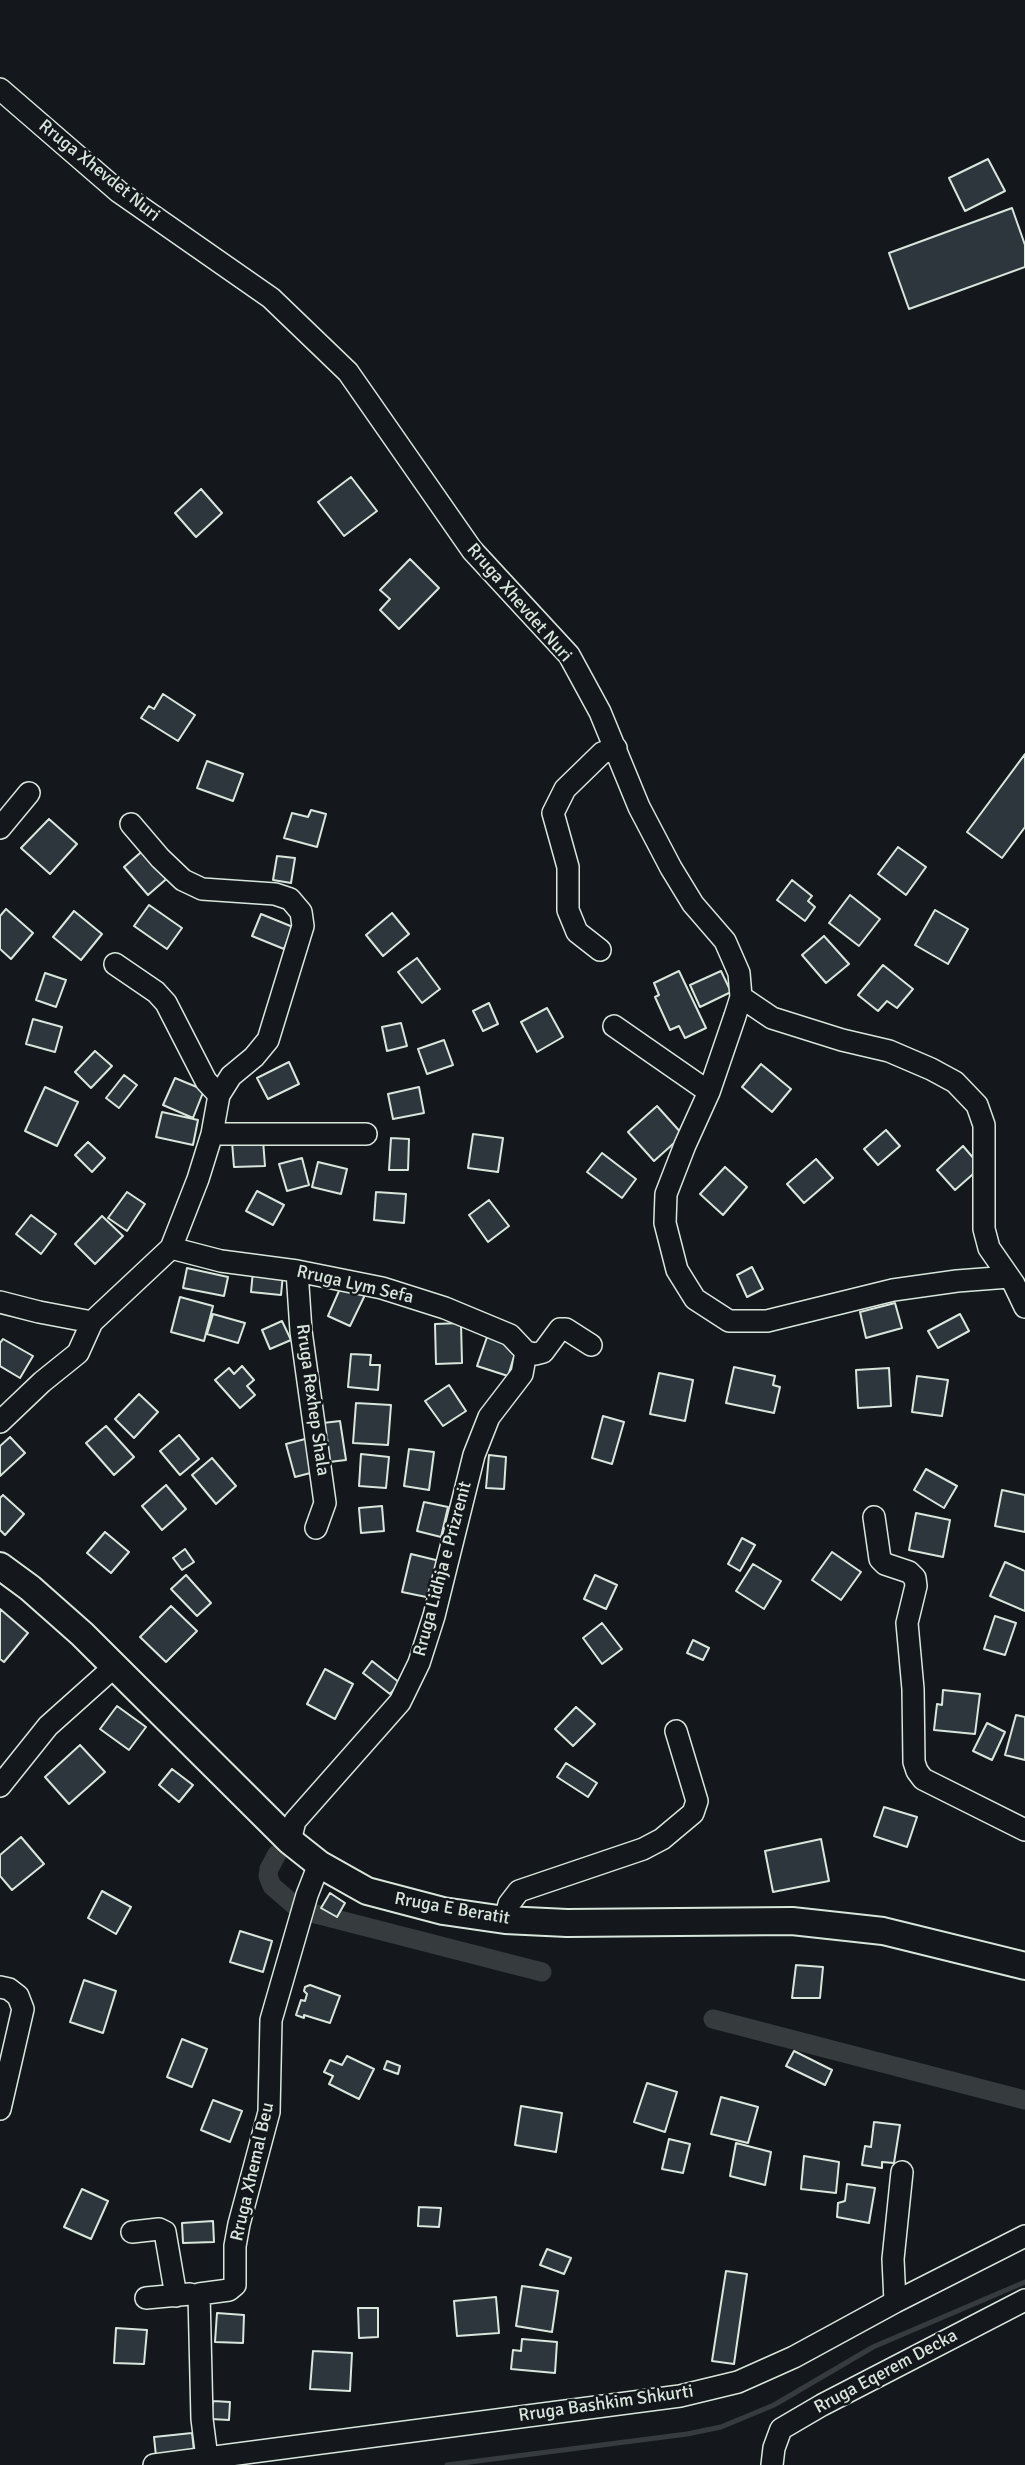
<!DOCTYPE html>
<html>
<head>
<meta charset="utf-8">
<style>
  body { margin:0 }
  canvas { display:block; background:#14181c }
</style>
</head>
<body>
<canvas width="1025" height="2465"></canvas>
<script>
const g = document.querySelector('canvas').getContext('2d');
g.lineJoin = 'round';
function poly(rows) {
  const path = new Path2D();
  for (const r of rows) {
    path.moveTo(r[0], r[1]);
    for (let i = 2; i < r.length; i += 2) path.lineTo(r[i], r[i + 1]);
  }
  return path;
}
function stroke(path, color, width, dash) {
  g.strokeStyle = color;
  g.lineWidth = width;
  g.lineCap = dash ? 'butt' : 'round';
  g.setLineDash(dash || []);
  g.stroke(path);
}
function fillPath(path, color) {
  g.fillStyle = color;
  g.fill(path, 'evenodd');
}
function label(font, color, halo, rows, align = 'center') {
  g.font = font + ' Signika,sans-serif';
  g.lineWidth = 5;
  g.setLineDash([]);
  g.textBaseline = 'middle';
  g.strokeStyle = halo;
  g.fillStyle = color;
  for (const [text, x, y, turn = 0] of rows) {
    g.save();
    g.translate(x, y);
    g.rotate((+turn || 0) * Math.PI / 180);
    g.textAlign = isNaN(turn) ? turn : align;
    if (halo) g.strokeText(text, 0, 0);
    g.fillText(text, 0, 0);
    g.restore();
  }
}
const stream = poly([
  [447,2465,687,2434,721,2427,774,2405,873,2347,1025,2282]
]);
const canal = poly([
  [277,1854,269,1869,268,1876,272,1886,294,1905,312,1913,542,1972],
  [713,2019,1025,2100]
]);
const building = poly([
  [988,159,1005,191,965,211,949,178,988,159],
  [1012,208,1025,245,1025,267,909,309,889,253,1012,208],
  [351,477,377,511,344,536,318,502,351,477],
  [201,489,222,513,196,537,175,513,201,489],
  [410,559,439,588,399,629,380,610,390,599,380,590,410,559],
  [163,694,195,715,178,741,141,718,149,706,154,709,163,694],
  [1025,754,1025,827,1002,858,967,832,1025,754],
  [207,761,243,774,233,801,197,788,207,761],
  [311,810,326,814,317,847,284,838,292,813,308,817,311,810],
  [49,819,77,844,50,874,21,848,49,819],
  [147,847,171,875,148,895,124,867,147,847],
  [898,847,926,867,906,895,878,874,898,847],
  [277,856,295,858,291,883,273,880,277,856],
  [792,880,812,896,808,901,815,907,805,921,777,900,792,880],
  [850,895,880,919,859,946,829,923,850,895],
  [149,905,182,928,167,949,134,926,149,905],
  [6,909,33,933,11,959,0,949,0,916,6,909],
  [935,910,968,929,948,964,915,945,935,910],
  [74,911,102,934,81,960,53,937,74,911],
  [392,913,409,934,383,956,366,935,392,913],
  [261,914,293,927,284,949,252,936,261,914],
  [824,936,849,964,826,983,802,955,824,936],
  [417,958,440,989,422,1003,398,972,417,958],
  [883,965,913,989,897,1008,887,1001,878,1011,858,995,883,965],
  [679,971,706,1028,685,1038,679,1026,670,1030,655,997,659,995,654,983,679,971],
  [721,971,731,992,700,1007,690,985,721,971],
  [45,973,66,980,56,1007,36,1000,45,973],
  [489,1003,498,1024,483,1031,473,1011,489,1003],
  [547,1008,563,1037,537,1052,521,1022,547,1008],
  [33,1019,62,1027,55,1052,26,1044,33,1019],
  [401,1023,407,1046,387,1051,382,1027,401,1023],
  [444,1040,453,1065,427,1074,418,1049,444,1040],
  [95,1051,112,1066,91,1088,75,1072,95,1051],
  [289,1062,299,1084,268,1099,257,1078,289,1062],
  [761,1064,791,1089,772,1112,742,1087,761,1064],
  [124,1075,137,1085,119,1108,106,1098,124,1075],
  [175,1078,204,1090,193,1118,163,1105,175,1078],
  [45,1087,78,1102,57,1146,25,1131,45,1087],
  [419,1087,424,1113,393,1119,388,1094,419,1087],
  [657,1106,683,1135,654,1161,628,1132,657,1106],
  [162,1112,198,1120,193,1145,156,1137,162,1112],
  [886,1130,900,1146,878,1165,864,1149,886,1130],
  [473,1134,503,1138,498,1172,468,1168,473,1134],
  [391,1138,409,1139,408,1170,389,1170,391,1138],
  [263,1140,265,1166,234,1167,232,1142,263,1140],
  [88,1142,105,1158,92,1172,75,1155,88,1142],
  [963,1146,981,1167,955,1190,937,1170,963,1146],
  [602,1153,636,1179,622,1198,587,1172,602,1153],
  [302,1158,309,1185,287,1191,279,1164,302,1158],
  [816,1159,833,1178,804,1203,787,1184,816,1159],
  [318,1162,347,1169,341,1194,312,1187,318,1162],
  [725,1167,747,1187,723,1215,700,1194,725,1167],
  [257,1191,284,1205,273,1225,246,1211,257,1191],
  [127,1192,145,1204,127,1231,108,1218,127,1192],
  [376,1192,406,1194,404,1223,374,1220,376,1192],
  [489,1200,509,1226,488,1242,469,1215,489,1200],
  [31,1215,56,1234,41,1254,16,1234,31,1215],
  [102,1216,123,1236,95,1264,75,1244,102,1216],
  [752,1267,763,1289,747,1297,737,1275,752,1267],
  [187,1268,228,1277,224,1296,183,1288,187,1268],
  [253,1271,283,1274,281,1295,251,1292,253,1271],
  [342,1284,365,1295,350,1326,328,1316,342,1284],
  [180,1297,213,1306,204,1341,171,1332,180,1297],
  [895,1303,902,1328,866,1338,860,1312,895,1303],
  [213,1314,245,1323,238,1343,207,1334,213,1314],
  [960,1314,969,1331,938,1348,928,1331,960,1314],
  [282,1321,291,1340,270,1349,262,1330,282,1321],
  [461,1323,462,1363,436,1364,435,1324,461,1323],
  [487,1337,517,1347,508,1376,477,1366,487,1337],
  [3,1339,33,1356,20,1378,0,1366,0,1343,3,1339],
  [351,1354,371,1355,370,1365,380,1365,378,1390,348,1387,351,1354],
  [242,1366,254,1380,247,1386,255,1395,240,1408,215,1380,229,1368,234,1374,242,1366],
  [734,1367,775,1376,773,1385,780,1387,774,1413,726,1403,734,1367],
  [889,1368,891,1406,858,1408,856,1370,889,1368],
  [659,1373,693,1380,685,1421,650,1414,659,1373],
  [917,1376,948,1380,942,1416,912,1412,917,1376],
  [449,1385,466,1411,443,1426,425,1401,449,1385],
  [139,1394,158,1412,134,1438,115,1419,139,1394],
  [356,1403,391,1405,388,1445,353,1443,356,1403],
  [603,1416,624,1422,612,1464,592,1458,603,1416],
  [340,1421,346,1460,329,1462,323,1423,340,1421],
  [106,1426,134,1457,114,1475,86,1443,106,1426],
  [179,1435,199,1459,180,1475,160,1451,179,1435],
  [10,1437,25,1453,0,1476,0,1446,10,1437],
  [309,1438,318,1471,295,1477,286,1444,309,1438],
  [409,1449,434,1452,429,1490,404,1486,409,1449],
  [361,1454,389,1457,386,1488,359,1486,361,1454],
  [489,1455,506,1457,504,1489,486,1488,489,1455],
  [212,1458,236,1486,216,1504,192,1475,212,1458],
  [926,1469,957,1486,944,1508,914,1490,926,1469],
  [166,1485,186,1509,162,1530,142,1506,166,1485],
  [1002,1490,1025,1495,1025,1532,995,1526,1002,1490],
  [3,1495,24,1514,5,1535,0,1530,0,1498,3,1495],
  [424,1502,448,1507,441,1537,417,1531,424,1502],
  [382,1506,384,1531,361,1533,359,1508,382,1506],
  [916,1513,950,1520,943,1557,909,1550,916,1513],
  [105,1532,129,1552,111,1573,87,1553,105,1532],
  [742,1538,755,1545,740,1571,728,1564,742,1538],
  [185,1549,194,1562,182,1570,173,1558,185,1549],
  [832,1552,861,1572,841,1600,812,1580,832,1552],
  [411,1554,444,1562,436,1599,402,1592,411,1554],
  [1005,1562,1025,1571,1025,1611,990,1596,1005,1562],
  [753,1564,781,1581,764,1609,736,1591,753,1564],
  [186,1575,211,1603,197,1616,171,1589,186,1575],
  [595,1575,617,1585,606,1609,584,1599,595,1575],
  [171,1606,197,1631,166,1662,140,1637,171,1606],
  [0,1609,28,1633,4,1662,0,1659,0,1609],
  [995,1616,1016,1623,1005,1655,984,1649,995,1616],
  [602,1623,622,1649,602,1664,583,1638,602,1623],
  [693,1640,709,1648,703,1660,687,1653,693,1640],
  [372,1661,400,1683,390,1694,363,1673,372,1661],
  [325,1669,353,1684,335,1719,307,1704,325,1669],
  [943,1690,980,1694,975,1734,934,1730,937,1704,942,1705,943,1690],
  [117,1706,146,1727,129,1750,100,1729,117,1706],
  [576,1707,595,1724,573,1746,555,1729,576,1707],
  [1016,1715,1025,1717,1025,1760,1005,1755,1016,1715],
  [987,1723,1005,1732,992,1760,973,1751,987,1723],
  [80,1745,105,1772,69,1804,45,1777,80,1745],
  [566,1763,597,1783,588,1797,557,1777,566,1763],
  [172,1769,193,1785,179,1802,159,1785,172,1769],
  [884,1807,917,1817,907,1847,874,1836,884,1807],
  [21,1837,44,1864,12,1890,0,1876,0,1855,21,1837],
  [821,1839,829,1881,773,1892,765,1851,821,1839],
  [102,1891,131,1907,116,1934,88,1918,102,1891],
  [330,1893,345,1903,337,1917,321,1908,330,1893],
  [240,1931,272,1941,263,1972,230,1962,240,1931],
  [796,1965,823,1967,820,1998,792,1998,796,1965],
  [84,1980,116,1991,103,2033,70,2022,84,1980],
  [310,1985,340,1996,330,2023,304,2015,304,2018,296,2015,301,2000,305,2001,307,1994,304,1991,305,1987,310,1985],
  [182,2039,207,2049,192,2087,167,2077,182,2039],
  [794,2051,832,2070,825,2085,786,2066,794,2051],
  [347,2056,374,2069,359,2099,329,2084,333,2076,324,2072,330,2060,342,2065,347,2056],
  [387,2061,400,2066,398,2074,384,2069,387,2061],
  [647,2083,677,2092,665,2132,634,2122,647,2083],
  [721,2097,758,2107,748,2143,711,2134,721,2097],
  [213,2100,242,2111,230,2142,201,2130,213,2100],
  [521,2106,562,2113,556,2152,515,2145,521,2106],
  [874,2122,900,2125,894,2163,882,2162,882,2168,862,2165,865,2146,871,2147,874,2122],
  [669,2139,690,2144,683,2173,662,2169,669,2139],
  [736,2143,771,2152,765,2185,730,2176,736,2143],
  [804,2156,839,2162,836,2193,801,2189,804,2156],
  [847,2184,875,2188,869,2223,837,2217,838,2203,845,2201,847,2184],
  [82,2189,108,2201,91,2239,64,2227,82,2189],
  [419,2207,441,2208,439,2227,418,2226,419,2207],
  [213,2221,214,2242,183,2243,182,2223,213,2221],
  [547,2249,571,2258,564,2274,540,2265,547,2249],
  [726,2271,747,2274,734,2364,712,2361,726,2271],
  [522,2286,558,2291,552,2332,516,2326,522,2286],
  [496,2297,499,2333,457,2336,454,2301,496,2297],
  [358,2308,378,2308,378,2337,359,2338,358,2308],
  [217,2313,244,2315,243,2343,215,2342,217,2313],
  [116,2328,147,2330,144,2364,114,2363,116,2328],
  [522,2339,557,2342,555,2373,511,2369,513,2350,521,2351,522,2339],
  [313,2351,352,2353,350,2391,310,2389,313,2351],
  [213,2401,230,2402,229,2420,211,2419,213,2401],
  [192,2433,194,2451,156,2456,154,2437,192,2433]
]);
const minor = poly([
  [0,89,119,192,271,298,348,372,472,550,569,655,600,712,639,807,671,868,693,904,725,941,739,973,741,997,735,1016,709,1092,685,1145,666,1194,665,1223,677,1270,695,1299,729,1321,767,1321,893,1290,957,1281,1009,1277],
  [0,828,29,793],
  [600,950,577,932,568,910,568,867,553,813,565,789,602,753,616,748],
  [115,964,156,992,166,1003,206,1081,219,1095],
  [741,997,772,1018,842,1040,889,1051,931,1069,955,1082,977,1105,984,1125,984,1229,989,1248,1014,1284,1025,1307],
  [614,1026,709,1092],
  [212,1134,366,1134],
  [171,1248,221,1261,297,1271,382,1288,445,1308,510,1335,526,1352],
  [297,1271,301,1331,325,1503,316,1528],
  [0,1302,39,1312,92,1322],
  [526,1352,535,1354,543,1352,560,1329,566,1329,591,1345],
  [0,1422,42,1382,78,1353,92,1322,171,1248,198,1179,212,1134,219,1095,231,1076,254,1057,268,1040,303,926,301,912,290,899,275,894,202,889,183,880,160,858,131,824],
  [874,1517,880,1559,885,1564,909,1572,915,1578,916,1586,907,1623,913,1689,914,1762,917,1771,923,1779,1025,1830],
  [0,1786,48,1726,114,1667],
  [290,1841,295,1821,400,1702,419,1663,434,1616,474,1455,489,1417,522,1374,526,1352],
  [505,1920,509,1904,519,1891,643,1849,662,1839,693,1813,697,1801,676,1731],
  [0,1987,9,1989,18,1996,23,2009,0,2109],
  [132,2232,159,2229,165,2232,176,2296],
  [146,2298,190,2294],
  [895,2302,893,2259,902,2172],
  [207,2458,202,2419,199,2294,229,2290,235,2285,235,2246,239,2224,269,2112,271,2020,307,1895,319,1864],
  [154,2465,680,2396,738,2382,794,2357,895,2302,1025,2236],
  [772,2465,774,2448,781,2429,822,2405,1025,2300]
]);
const major = poly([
  [0,1566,30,1588,82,1634,290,1841,319,1864,367,1891,443,1911,505,1920,567,1923,792,1921,883,1931,1025,1966]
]);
const streetNames = [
  ["Rruga Xhevdet Nuri",99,171,39],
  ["Rruga Xhevdet Nuri",519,603,49],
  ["Rruga Lym Sefa",355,1285,13],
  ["Rruga Rexhep Shala",312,1400,82],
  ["Rruga Lidhja e Prizrenit",443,1569,-75],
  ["Rruga E Beratit",452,1909,10],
  ["Rruga Xhemal Beu",253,2172,-77],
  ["Rruga Eqerem Decka",886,2372,-28],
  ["Rruga Bashkim Shkurti",606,2404,-8]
];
stroke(stream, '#363b3e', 5);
stroke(canal, '#363b3e', 19);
fillPath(building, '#2c363c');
stroke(building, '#d8e6dc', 2);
stroke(minor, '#d8e6dc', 24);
stroke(major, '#d8e6dc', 30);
stroke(minor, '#14181c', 21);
stroke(major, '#14181c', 26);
label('18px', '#d8e6dc', '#14181c', streetNames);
</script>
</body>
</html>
